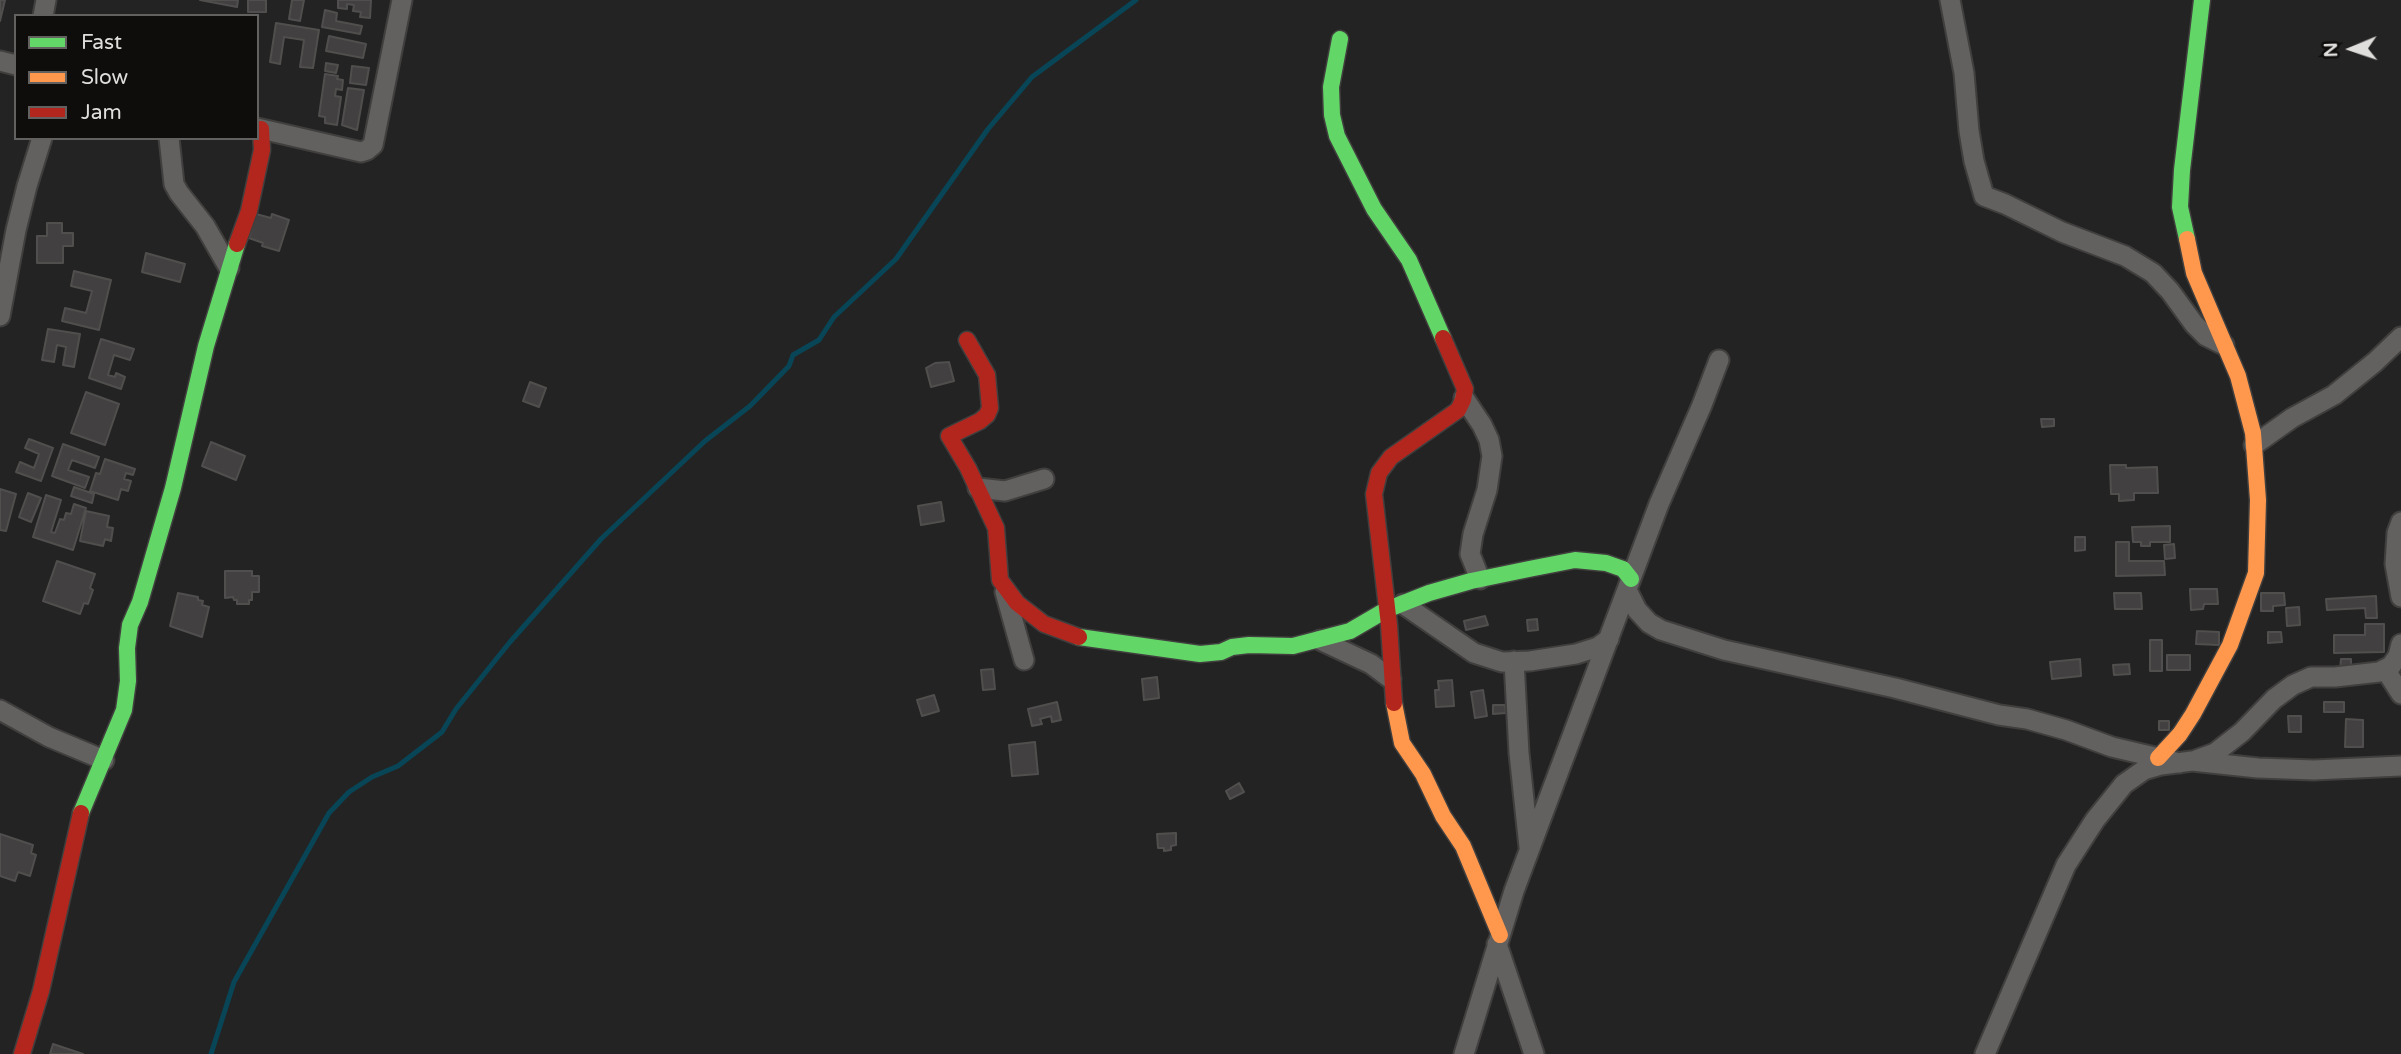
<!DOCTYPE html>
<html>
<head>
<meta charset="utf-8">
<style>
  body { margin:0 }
  #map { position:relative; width:2401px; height:1054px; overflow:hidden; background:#242323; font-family:"Varela Round",sans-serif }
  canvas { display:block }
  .legend { position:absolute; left:14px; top:14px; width:245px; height:126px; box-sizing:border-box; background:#0e0d0c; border:2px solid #626160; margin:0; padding:9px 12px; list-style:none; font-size:21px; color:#dfdedd }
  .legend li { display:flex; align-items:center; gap:14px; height:35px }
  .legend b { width:35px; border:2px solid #626160 }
  .north { position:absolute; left:2317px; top:14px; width:70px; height:70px; -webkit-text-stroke:5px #0e0d0c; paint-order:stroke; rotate:268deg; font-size:19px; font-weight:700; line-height:28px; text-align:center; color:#dfdedd }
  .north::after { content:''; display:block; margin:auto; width:24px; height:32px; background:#dfdedd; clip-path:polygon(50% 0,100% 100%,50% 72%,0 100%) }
</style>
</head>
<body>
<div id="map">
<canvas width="2401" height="1054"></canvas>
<ul class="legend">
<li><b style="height:9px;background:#63d668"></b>Fast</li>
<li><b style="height:9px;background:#ff974d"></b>Slow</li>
<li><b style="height:9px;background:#b3261e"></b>Jam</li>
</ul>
<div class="north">N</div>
</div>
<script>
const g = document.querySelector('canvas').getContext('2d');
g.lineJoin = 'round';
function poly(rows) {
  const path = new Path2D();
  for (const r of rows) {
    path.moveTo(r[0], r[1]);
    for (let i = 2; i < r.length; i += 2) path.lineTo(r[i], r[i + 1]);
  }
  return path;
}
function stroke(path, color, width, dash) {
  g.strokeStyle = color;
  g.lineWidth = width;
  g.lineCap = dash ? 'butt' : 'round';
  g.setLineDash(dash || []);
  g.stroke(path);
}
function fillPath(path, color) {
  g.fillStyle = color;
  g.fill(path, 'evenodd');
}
const stream = poly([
  [211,1054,234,982,329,813,349,792,372,777,398,766,442,732,456,709,510,642,601,539,705,441,750,406,789,366,793,355,819,340,834,317,896,259,988,129,1032,77,1136,0]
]);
const building = poly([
  [0,0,5,0,0,21,0,0],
  [200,0,238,0,237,7,200,0],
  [248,0,266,0,266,12,248,12,248,0],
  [292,0,304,0,300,21,289,19,292,0],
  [338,0,371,0,370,18,360,17,361,12,353,11,354,5,347,4,347,9,338,8,338,0],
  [325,10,337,13,336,21,362,26,360,34,322,27,325,10],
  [276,23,319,30,313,68,300,67,304,40,284,37,280,64,270,62,276,23],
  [329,36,366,44,363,58,326,51,329,36],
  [326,63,338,65,336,73,325,71,326,63],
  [352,66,369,68,366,85,350,83,352,66],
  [325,74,338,76,337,79,343,80,342,90,336,89,335,96,341,97,337,125,325,123,325,117,319,116,325,74],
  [348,88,364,90,357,130,342,125,348,88],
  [256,214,271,218,272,214,289,220,279,251,262,246,263,243,249,238,256,214],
  [47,223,62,223,62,233,73,233,73,246,63,246,63,263,37,263,37,236,47,236,47,223],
  [146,253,185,264,180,282,142,272,146,253],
  [74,271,111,280,99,330,62,321,65,308,86,313,92,291,71,286,74,271],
  [48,329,80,334,74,367,63,365,66,347,57,345,54,362,42,360,48,329],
  [101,339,134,349,130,360,114,355,108,375,115,377,116,373,125,377,121,389,89,378,101,339],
  [949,362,954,381,931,387,926,368,935,363,949,362],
  [530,382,546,388,539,407,523,401,530,382],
  [86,392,119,404,105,445,71,433,86,392],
  [2041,419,2054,419,2054,426,2042,427,2041,419],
  [29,439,53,448,41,481,16,472,20,462,34,468,39,454,25,448,29,439],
  [211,442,245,456,236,480,202,466,211,442],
  [63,444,99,457,95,468,72,460,68,470,89,477,85,488,52,476,63,444],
  [105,459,135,469,133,475,126,473,124,479,131,481,128,491,121,489,118,500,90,491,96,473,100,474,105,459],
  [2110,465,2126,465,2126,468,2157,467,2158,493,2134,493,2134,500,2119,501,2119,494,2111,494,2110,465],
  [74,487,94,494,92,503,71,496,74,487],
  [0,489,16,494,6,531,0,530,0,489],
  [28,493,41,498,31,522,19,517,28,493],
  [46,495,61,500,51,532,55,533,60,519,64,520,66,513,71,514,74,504,86,508,73,550,33,537,46,495],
  [941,502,944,521,921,525,918,506,941,502],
  [86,511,109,516,107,527,113,528,111,541,105,539,103,546,80,541,86,511],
  [2170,526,2170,542,2150,542,2150,546,2141,546,2141,542,2133,542,2132,527,2170,526],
  [2075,537,2085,537,2085,550,2075,551,2075,537],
  [2116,542,2129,542,2129,561,2164,561,2165,575,2116,576,2116,542],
  [2174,544,2175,558,2165,559,2164,545,2174,544],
  [57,561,95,574,90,588,93,590,88,604,84,603,80,614,43,601,57,561],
  [225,571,252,571,252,576,259,576,259,592,252,592,252,600,249,600,249,604,237,604,237,600,234,600,233,597,225,598,225,571],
  [2190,589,2217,589,2218,604,2204,604,2203,609,2191,610,2190,589],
  [178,593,198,597,198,600,203,601,202,605,209,607,202,637,170,626,178,593],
  [2114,593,2141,593,2142,609,2115,609,2114,593],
  [2261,593,2284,593,2285,605,2273,606,2273,611,2261,611,2261,593],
  [2376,596,2377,618,2366,618,2365,608,2327,610,2326,599,2376,596],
  [2299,607,2300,625,2287,626,2286,608,2299,607],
  [1485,616,1488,625,1466,630,1464,621,1485,616],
  [1537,619,1538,630,1528,631,1527,620,1537,619],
  [2365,624,2384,624,2384,652,2334,653,2334,635,2365,635,2365,624],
  [2197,631,2219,632,2219,645,2196,644,2197,631],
  [2268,632,2281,632,2282,642,2268,643,2268,632],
  [2150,640,2162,640,2162,671,2150,671,2150,640],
  [2167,655,2190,655,2190,670,2167,670,2167,655],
  [2080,659,2081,676,2052,679,2050,662,2080,659],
  [2341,659,2351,659,2351,671,2340,670,2341,659],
  [2129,664,2130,674,2114,675,2113,665,2129,664],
  [993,669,995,689,983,690,981,670,993,669],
  [1157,677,1159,698,1144,700,1142,679,1157,677],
  [1452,680,1454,706,1436,707,1435,690,1439,690,1438,681,1452,680],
  [1483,690,1487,716,1475,718,1471,692,1483,690],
  [934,695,939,711,922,716,917,700,934,695],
  [1057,702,1061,720,1052,722,1051,716,1040,719,1042,724,1032,726,1028,709,1057,702],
  [2324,702,2344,702,2344,712,2324,712,2324,702],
  [1493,705,1505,705,1506,713,1493,714,1493,705],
  [2288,716,2301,716,2301,732,2289,732,2288,716],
  [2346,719,2363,720,2363,747,2345,747,2346,719],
  [2159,721,2169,721,2169,730,2159,730,2159,721],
  [1035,742,1038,774,1012,776,1009,745,1035,742],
  [1239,783,1244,792,1230,799,1226,791,1239,783],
  [1176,833,1176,845,1171,846,1171,850,1164,851,1164,848,1158,848,1157,834,1176,833],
  [0,834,33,845,31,853,36,855,30,876,18,872,15,881,0,876,0,834],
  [53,1044,83,1054,50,1054,53,1044]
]);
const street = poly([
  [1950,0,1964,73,1969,131,1974,161,1984,196,2005,204,2062,232,2125,256,2153,273,2170,291,2194,324,2206,336,2224,345],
  [43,16,46,0],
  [0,61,16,65],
  [257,128,361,152,367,150,373,145,402,0],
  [169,138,174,184,179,193,205,226,229,268],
  [0,316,16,230,27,186,42,138],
  [1464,398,1482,425,1489,440,1492,456,1487,490,1473,534,1470,554,1480,579],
  [2254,445,2292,418,2334,395,2375,362,2401,337],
  [978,488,1005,491,1044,479],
  [2401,522,2397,533,2395,564,2401,597],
  [1627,590,1637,610,1649,623,1661,630,1724,650,1895,688,1999,715,2027,719,2066,730,2112,747,2180,763],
  [1005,592,1024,660],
  [1403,604,1474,653,1502,662,1530,661,1576,654,1598,647,1609,639],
  [1320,640,1371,664,1391,679],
  [1514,661,1519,753,1529,847],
  [2385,669,2401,694],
  [0,710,49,737,104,760],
  [2196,760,2215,753,2242,732,2274,699,2293,685,2311,677,2335,677,2379,672,2391,666,2398,656,2401,644],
  [1497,944,1534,1054],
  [1464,1054,1514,891,1659,504,1702,405,1719,360],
  [1985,1054,2066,865,2095,820,2124,784,2144,770,2161,765,2192,761,2258,768,2314,770,2401,766]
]);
const fast = poly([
  [1340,39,1331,87,1332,115,1337,136,1374,209,1409,260,1443,338],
  [2187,239,2180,207,2182,170,2202,0],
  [1079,637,1200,654,1221,652,1232,647,1249,645,1293,646,1350,631,1386,610,1429,593,1471,581,1529,569,1575,560,1606,563,1623,569,1631,579],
  [81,813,124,710,128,681,127,648,130,625,140,602,173,488,206,346,237,244]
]);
const slow = poly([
  [1394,703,1402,743,1423,774,1443,816,1463,846,1500,935],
  [2158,758,2180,734,2193,714,2230,645,2256,573,2258,500,2253,433,2238,376,2194,273,2187,239]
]);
const jam = poly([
  [237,244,249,211,262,150,261,129],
  [967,340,987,375,990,408,987,415,980,421,949,436,968,468,996,528,1000,580,1017,603,1044,624,1079,637],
  [1394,703,1389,625,1374,494,1379,473,1391,457,1458,410,1463,400,1465,389,1443,338],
  [22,1054,41,991,81,813]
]);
stroke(stream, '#084657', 5);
fillPath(building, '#424040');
stroke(building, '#504f4e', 2);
stroke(street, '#403f3e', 23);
stroke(fast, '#403f3e', 19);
stroke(slow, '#403f3e', 19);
stroke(jam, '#403f3e', 19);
stroke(street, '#626160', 19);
stroke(fast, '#63d668', 16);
stroke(slow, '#ff974d', 16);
stroke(jam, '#b3261e', 16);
</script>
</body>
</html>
